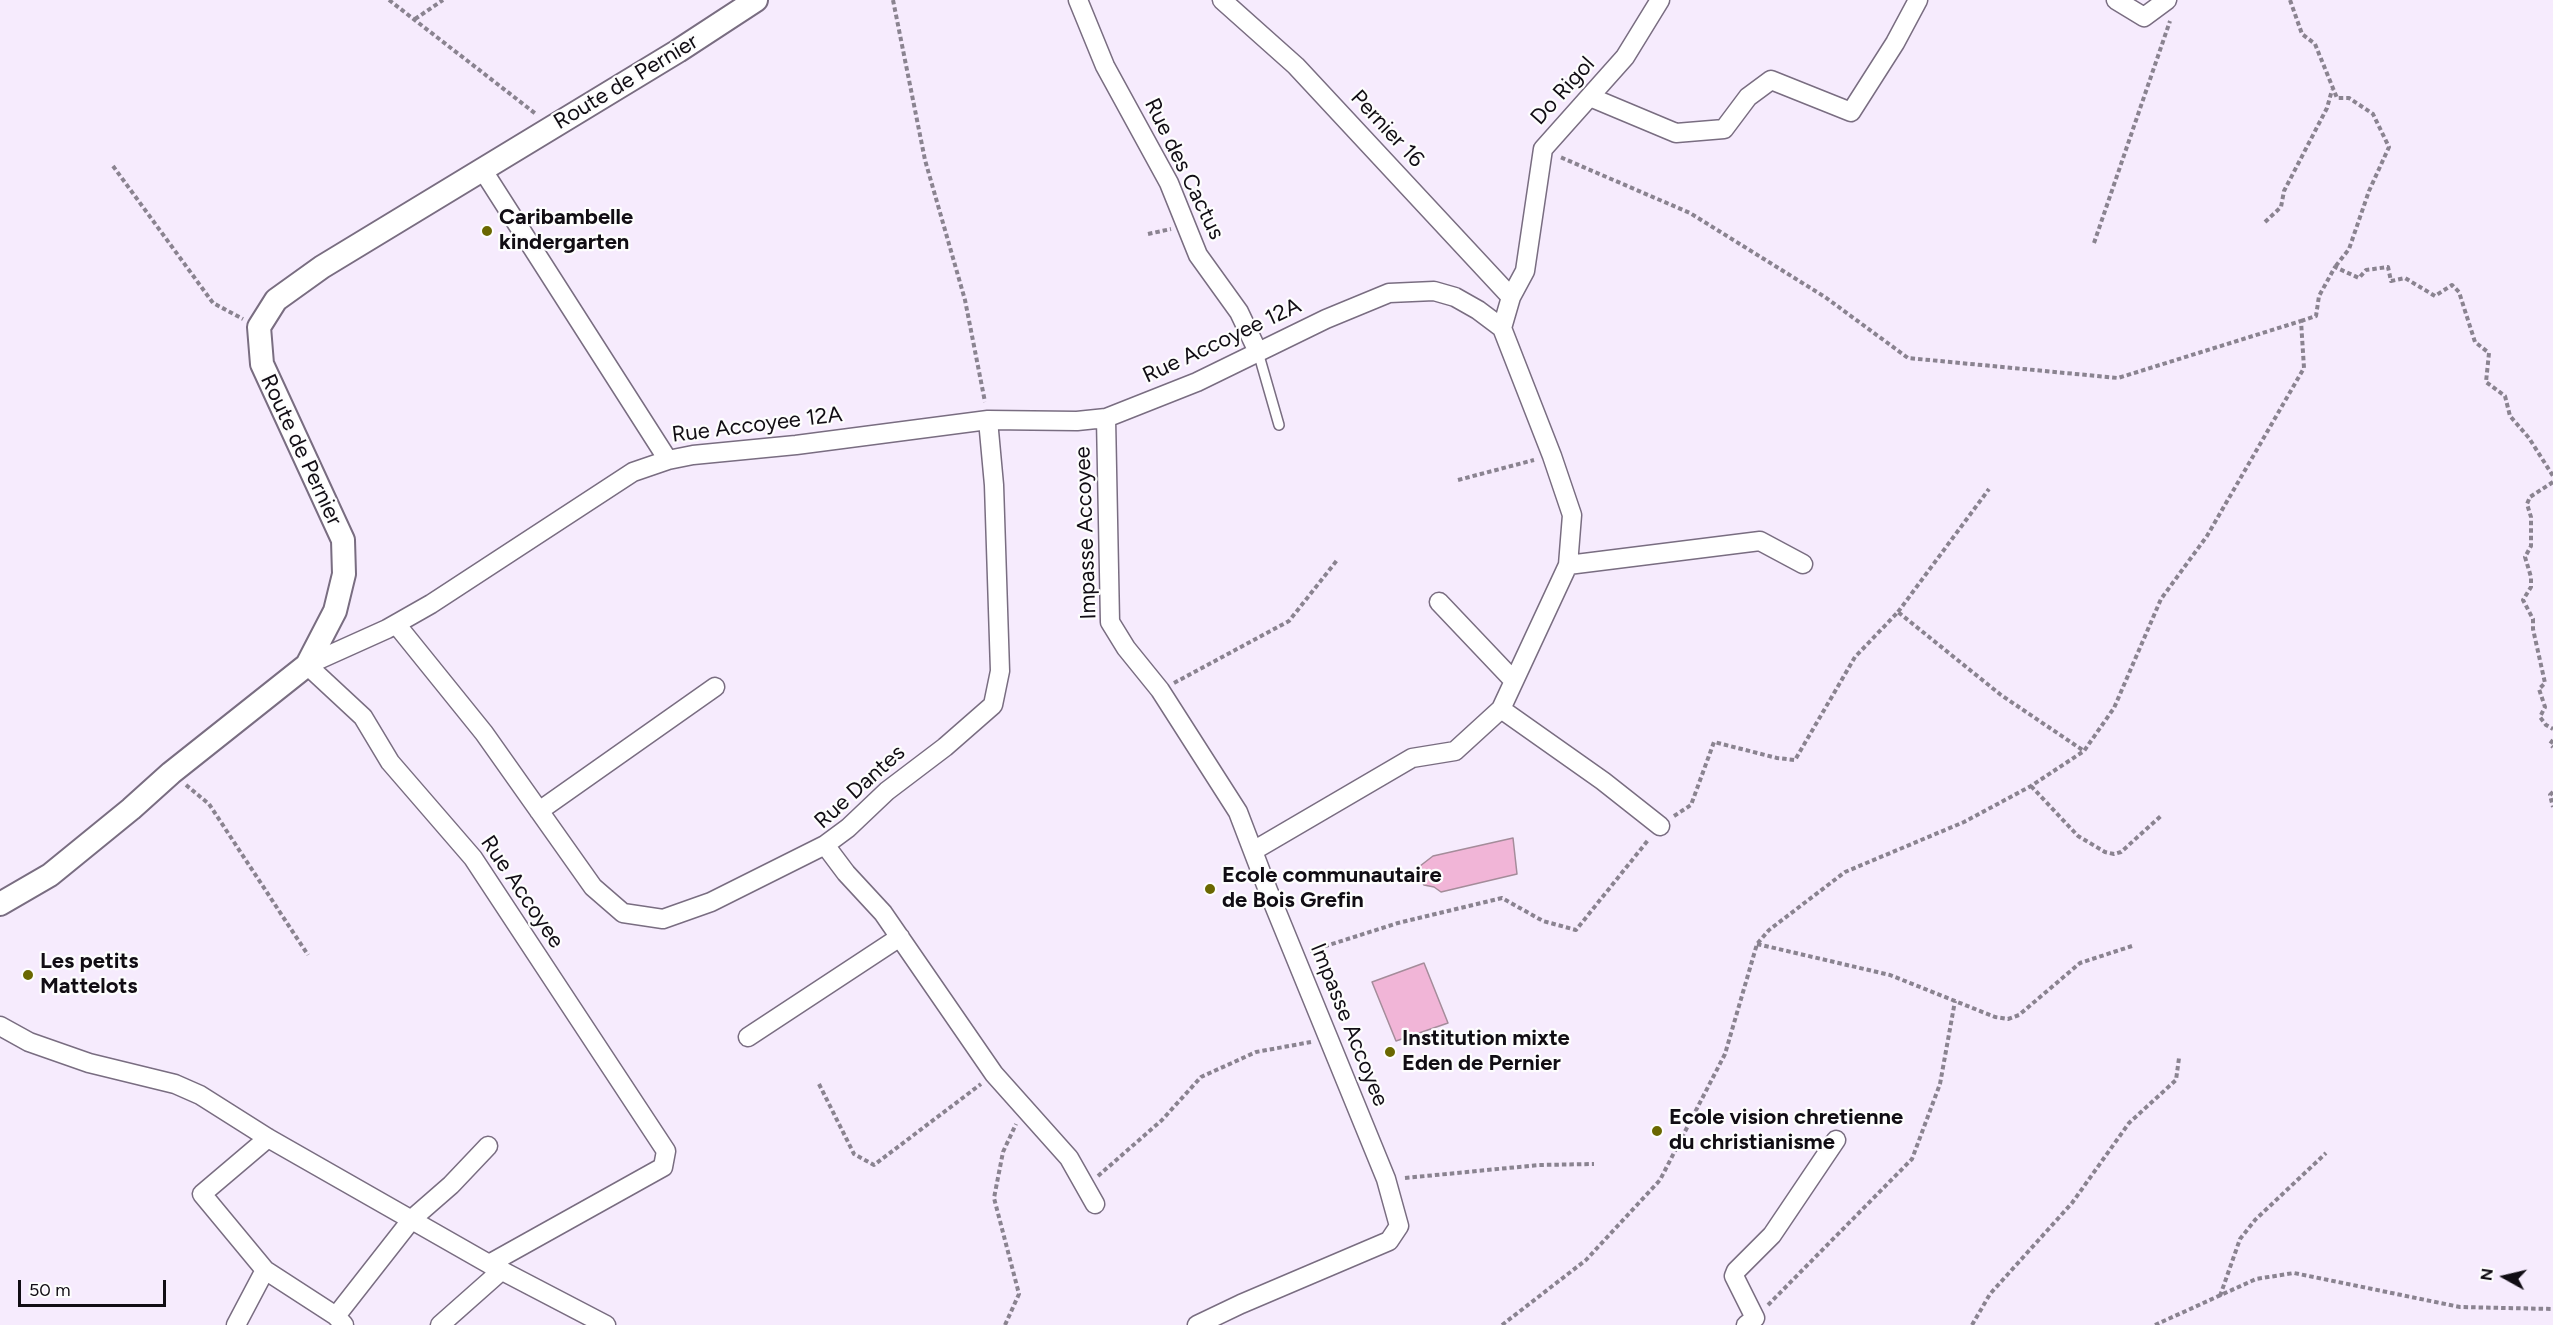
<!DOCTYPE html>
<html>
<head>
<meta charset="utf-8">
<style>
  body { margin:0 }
  #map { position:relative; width:2553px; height:1325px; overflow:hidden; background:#f6ebfd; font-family:Figtree,sans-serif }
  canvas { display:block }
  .north { position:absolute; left:2475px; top:1247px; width:60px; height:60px; -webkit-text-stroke:4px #fdfdfd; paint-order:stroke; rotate:278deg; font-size:16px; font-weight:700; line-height:24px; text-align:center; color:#110d14 }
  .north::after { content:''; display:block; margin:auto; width:21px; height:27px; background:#110d14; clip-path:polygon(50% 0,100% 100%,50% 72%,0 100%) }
  .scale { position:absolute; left:18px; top:1280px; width:148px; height:27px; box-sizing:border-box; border:3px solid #110d14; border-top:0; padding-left:8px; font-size:18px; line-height:21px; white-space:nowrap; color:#110d14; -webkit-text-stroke:4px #fdfdfd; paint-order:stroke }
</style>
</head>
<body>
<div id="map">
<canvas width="2553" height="1325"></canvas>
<div class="north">N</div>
<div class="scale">50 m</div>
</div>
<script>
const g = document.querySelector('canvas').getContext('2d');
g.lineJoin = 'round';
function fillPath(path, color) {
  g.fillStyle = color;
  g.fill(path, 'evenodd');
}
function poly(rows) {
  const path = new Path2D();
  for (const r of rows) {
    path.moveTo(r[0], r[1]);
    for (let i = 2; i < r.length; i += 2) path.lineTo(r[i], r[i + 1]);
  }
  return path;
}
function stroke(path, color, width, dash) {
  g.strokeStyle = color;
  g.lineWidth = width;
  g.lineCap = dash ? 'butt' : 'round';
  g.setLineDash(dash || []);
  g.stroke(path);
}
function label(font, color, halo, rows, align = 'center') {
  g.font = font + ' Figtree,sans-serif';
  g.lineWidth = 4.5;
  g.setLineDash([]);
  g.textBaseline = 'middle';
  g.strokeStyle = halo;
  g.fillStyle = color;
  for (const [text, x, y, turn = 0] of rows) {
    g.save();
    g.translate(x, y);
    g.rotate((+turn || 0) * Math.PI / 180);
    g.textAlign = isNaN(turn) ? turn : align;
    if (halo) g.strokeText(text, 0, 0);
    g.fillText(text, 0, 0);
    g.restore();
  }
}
const building = poly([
  [1513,838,1517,874,1441,892,1434,887,1424,885,1418,875,1420,866,1433,856,1513,838],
  [1424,963,1448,1023,1396,1041,1372,982,1424,963]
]);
const path = poly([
  [389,0,536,114],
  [893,0,925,160,965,300,985,402],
  [2290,0,2302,34,2315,44,2337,98,2349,98,2373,114,2389,147,2369,191,2349,249,2335,267],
  [415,19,443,0],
  [113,166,213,303,243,319],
  [2265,222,2281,207,2284,191,2327,108,2332,90],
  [1148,234,1171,229],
  [2094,243,2170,21],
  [2301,321,2316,316,2319,296,2335,267,2359,278,2366,270,2388,267,2391,281,2405,278,2435,296,2452,285,2459,292,2475,342,2489,353,2486,382,2505,396,2510,416,2529,438,2553,476],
  [1458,480,1534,460],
  [2553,482,2530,497,2527,504,2531,517,2531,546,2525,557,2531,577,2531,587,2523,600,2533,619,2533,629,2545,683,2539,689,2545,707,2540,717,2546,725,2553,729],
  [1898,612,1989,489],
  [1174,683,1289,621,1338,559],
  [2553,740,2550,744,2553,747],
  [186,785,209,804,308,955],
  [2031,786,2078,836,2105,852,2114,854,2121,852,2162,815],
  [2553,792,2550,795,2553,807],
  [1674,816,1691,805,1714,742,1777,758,1795,760,1855,657,1898,612,2001,695,2084,751],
  [1757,944,1890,975,1995,1017,2008,1019,2019,1015,2080,963,2132,946],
  [1310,951,1398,923,1502,898,1543,921,1576,930,1649,839],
  [819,1084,854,1154,874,1165,981,1084],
  [1098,1176,1162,1120,1201,1077,1256,1052,1311,1042],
  [1405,1178,1539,1165,1594,1164],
  [2220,1296,2240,1239,2255,1220,2326,1153],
  [1768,1305,1912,1159,1940,1084,1955,1001],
  [1005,1325,1019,1294,994,1198,1003,1152,1016,1124],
  [1502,1325,1586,1260,1660,1180,1725,1054,1757,944,1769,930,1845,872,1964,822,2031,786,2084,751,2114,708,2161,599,2207,536,2304,368,2301,321,2118,378,1908,358,1825,297,1690,213,1560,157],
  [1972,1325,1990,1294,2072,1203,2129,1123,2176,1080,2179,1058],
  [2155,1325,2256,1279,2294,1273,2460,1307,2553,1309]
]);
const service = poly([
  [1258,352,1279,425]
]);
const minor = poly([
  [1078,0,1105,66,1169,183,1198,255,1239,312,1258,352],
  [1222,0,1296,66,1511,297],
  [2116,0,2144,17,2167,0],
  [1590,97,1676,133,1724,129,1748,97,1771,80,1851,112,1895,43,1918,0],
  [482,169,668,460],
  [1502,328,1511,297,1525,271,1543,149,1625,57,1660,0],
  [1106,418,1110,622,1126,648,1160,690,1238,812,1269,893,1386,1179,1399,1226,1389,1241,1241,1304,1197,1325],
  [988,420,994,485,1000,671,993,705,945,747,887,791,848,828,825,845,846,873,883,913,994,1074,1069,1158,1095,1204],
  [1568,565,1760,541,1803,564],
  [1439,602,1514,681],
  [396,624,484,733,593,887,623,913,663,919,711,902,825,845],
  [1501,709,1603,781,1660,826],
  [539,811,715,687],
  [0,1026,29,1042,89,1063,175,1084,200,1095,268,1138,489,1264,606,1325],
  [748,1037,900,937],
  [268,1138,202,1194,265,1270,336,1316,344,1325],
  [489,1264,663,1167,666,1151,473,858,390,762,363,717,307,665,387,629,431,604,633,472,668,460,693,455,796,445,988,420,1077,421,1106,418,1197,382,1326,319,1389,293,1434,291,1455,297,1478,310,1502,328,1552,456,1572,515,1568,565,1501,709,1455,751,1412,758,1253,851],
  [336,1316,412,1219,451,1185,488,1146],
  [236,1325,265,1270],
  [440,1325,501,1271],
  [1746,1325,1755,1318,1734,1276,1736,1271,1772,1235,1836,1140]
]);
const tertiary = poly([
  [0,904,50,875,131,809,171,773,307,665,335,611,344,574,343,540,262,364,259,327,276,300,322,267,678,51,756,0]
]);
const markers = [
  [487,231,6,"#6a6700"],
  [1210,889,6,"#6a6700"],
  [28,975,6,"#6a6700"],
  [1390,1052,6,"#6a6700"],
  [1657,1131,6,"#6a6700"]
];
const streetNames = [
  ["Route de Pernier",626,82,-31],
  ["Do Rigol",1563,91,-48],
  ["Pernier 16",1387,129,47],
  ["Rue des Cactus",1184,169,64],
  ["Rue Accoyee 12A",1222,341,-25],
  ["Rue Accoyee 12A",757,425,-7],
  ["Route de Pernier",301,450,65],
  ["Impasse Accoyee",1086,533,-92],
  ["Rue Dantes",860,787,-42],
  ["Rue Accoyee",522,892,56],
  ["Impasse Accoyee",1349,1025,68]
];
const poiNames = [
  ["Caribambelle",499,218],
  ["kindergarten",499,243],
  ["Ecole communautaire",1222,876],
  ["de Bois Grefin",1222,901],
  ["Les petits",40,962],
  ["Mattelots",40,987],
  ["Institution mixte",1402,1039],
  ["Eden de Pernier",1402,1064],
  ["Ecole vision chretienne",1669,1118],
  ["du christianisme",1669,1143]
];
fillPath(building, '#f1b5d7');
stroke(building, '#a48c9a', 1.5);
stroke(service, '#796d81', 12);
stroke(minor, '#796d81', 21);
stroke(tertiary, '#796d81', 26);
stroke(path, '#8a8390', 4, [4.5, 3]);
stroke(service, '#fff', 9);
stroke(minor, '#fff', 18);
stroke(tertiary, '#fff', 22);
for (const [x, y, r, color] of markers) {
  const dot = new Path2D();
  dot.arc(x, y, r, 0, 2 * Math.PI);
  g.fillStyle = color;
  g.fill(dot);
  stroke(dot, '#fdfdfd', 2);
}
label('22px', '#110d14', '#fdfdfd', streetNames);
label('bold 22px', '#110d14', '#fdfdfd', poiNames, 'left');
</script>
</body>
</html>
